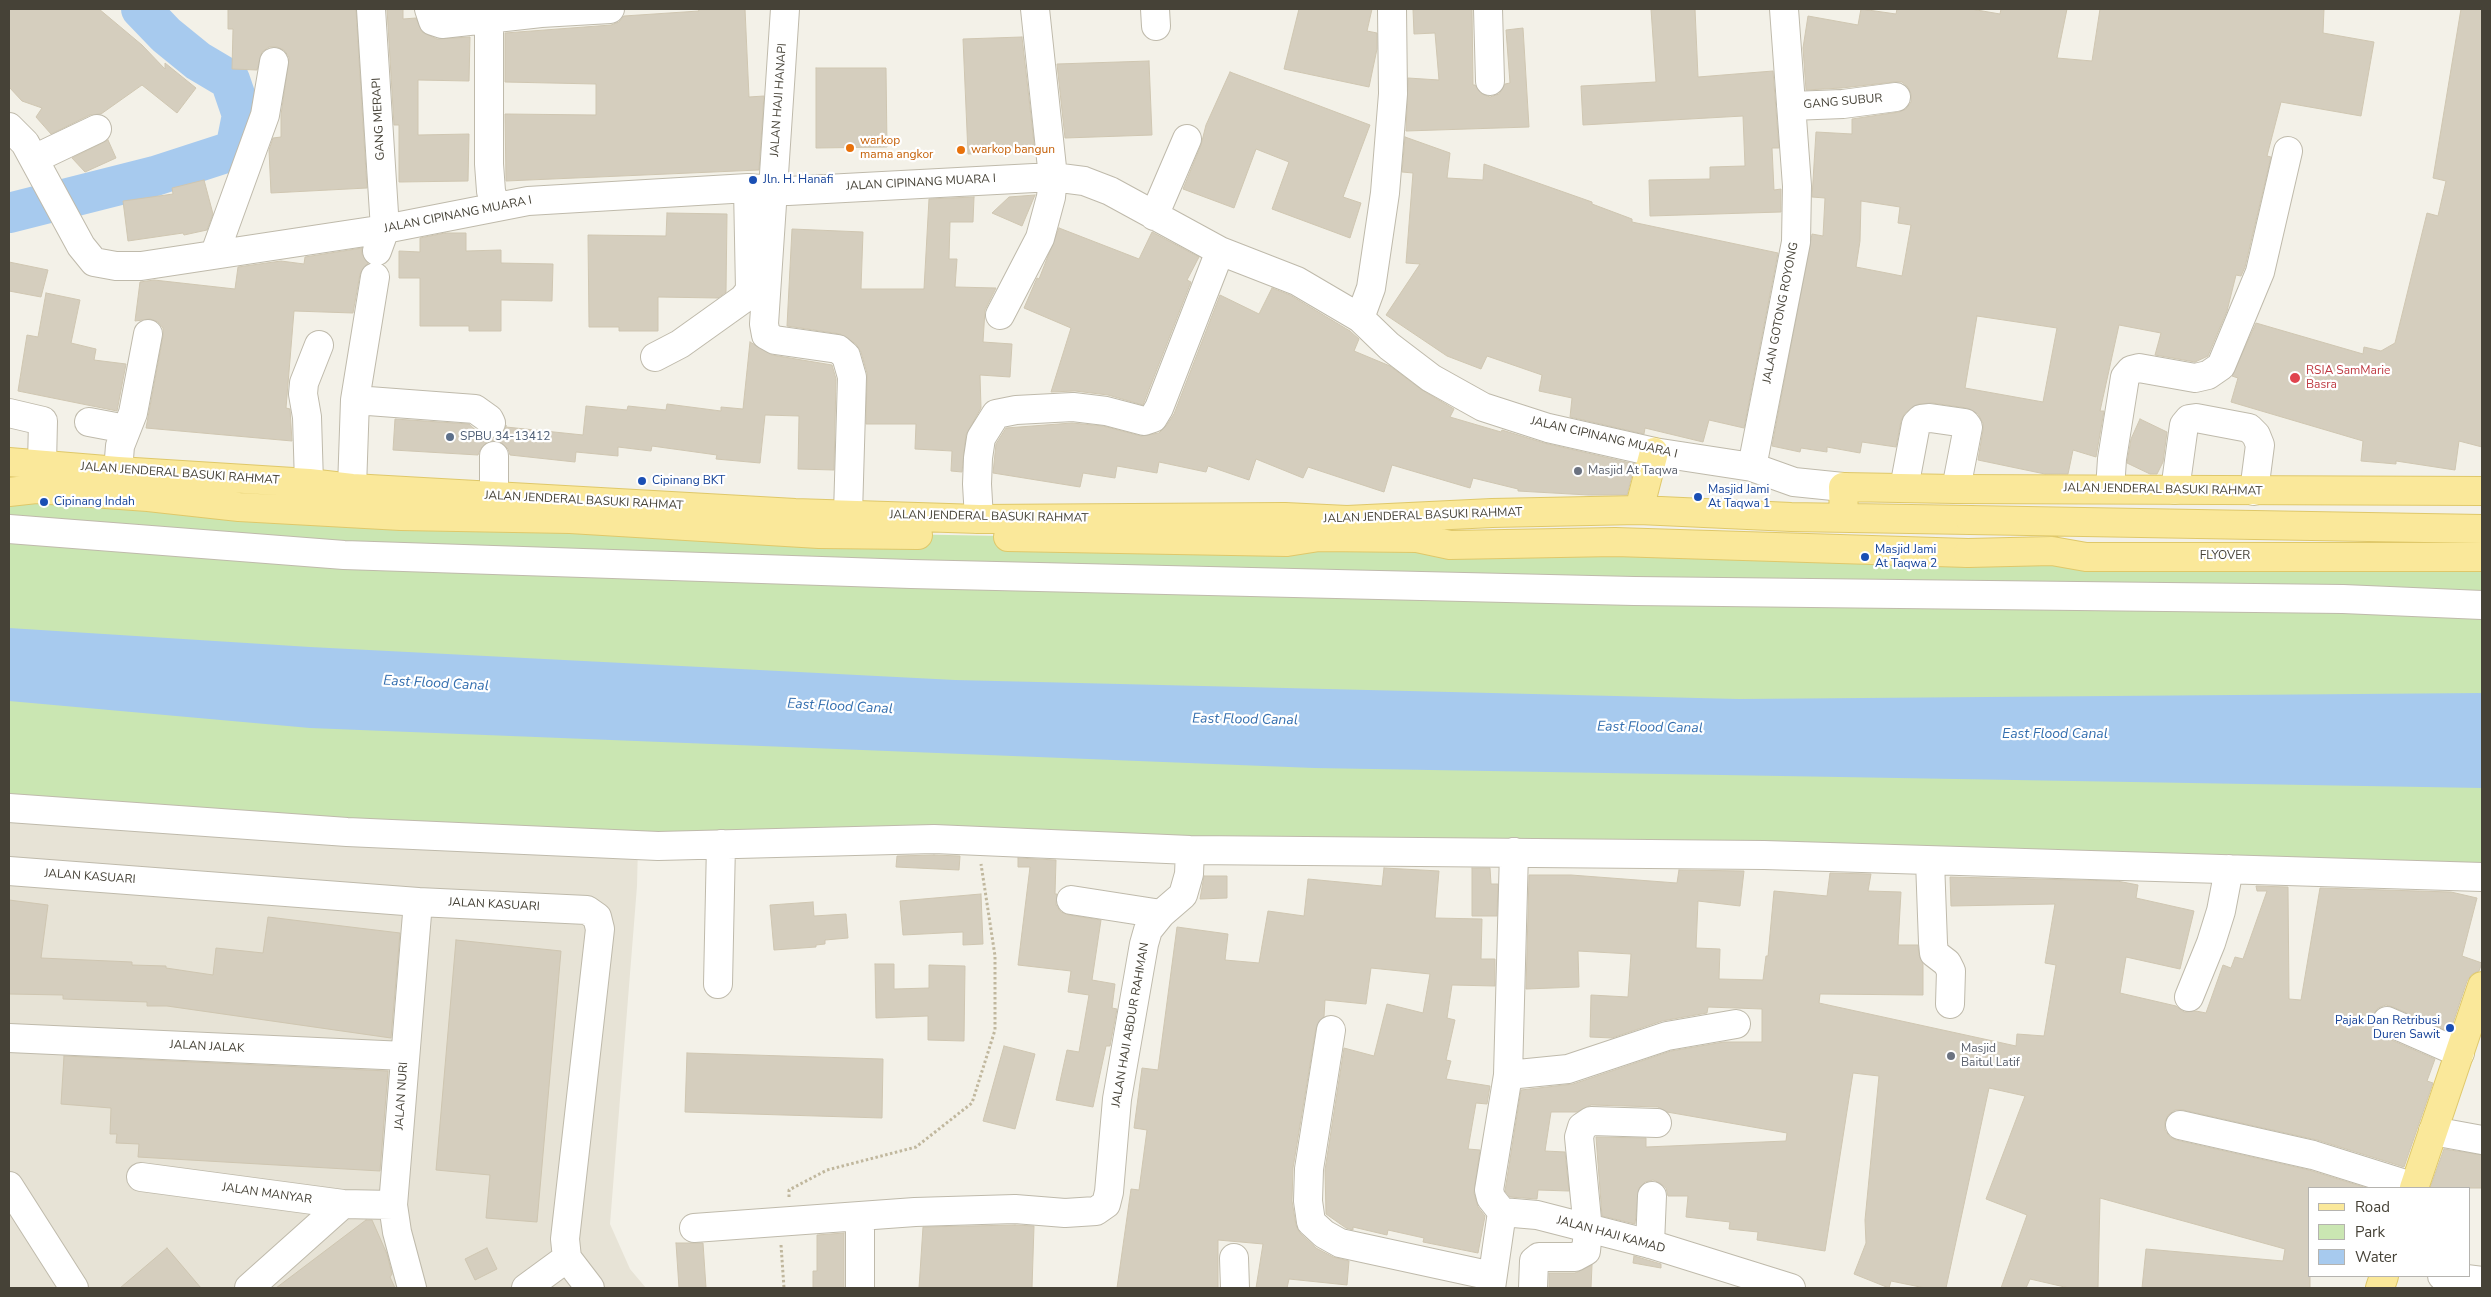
<!DOCTYPE html>
<html>
<head>
<meta charset="utf-8">
<style>
  body { margin:0 }
  #map { position:relative; width:2491px; height:1297px; overflow:hidden; background:#f3f1e8; font-family:"Nunito Sans",sans-serif }
  canvas { display:block }
  .frame { position:absolute; inset:0; border:10px solid #464237; pointer-events:none }
  .legend { position:absolute; left:2308px; top:1187px; width:162px; height:90px; box-sizing:border-box; background:#fff; border:1px solid #b5b3af; margin:0; padding:6px 9px; list-style:none; font-size:15px; color:#464237 }
  .legend li { display:flex; align-items:center; gap:10px; height:25px }
  .legend b { width:25px; border:1px solid #b5b3af }
</style>
</head>
<body>
<div id="map">
<canvas width="2491" height="1297"></canvas>
<div class="frame"></div>
<ul class="legend">
<li><b style="height:6px;background:#fae89a"></b>Road</li>
<li><b style="height:14px;background:#cae6b2"></b>Park</li>
<li><b style="height:14px;background:#a7caee"></b>Water</li>
</ul>
</div>
<script>
const g = document.querySelector('canvas').getContext('2d');
g.lineJoin = 'round';
function fillPath(path, color) {
  g.fillStyle = color;
  g.fill(path, 'evenodd');
}
function poly(rows) {
  const path = new Path2D();
  for (const r of rows) {
    path.moveTo(r[0], r[1]);
    for (let i = 2; i < r.length; i += 2) path.lineTo(r[i], r[i + 1]);
  }
  return path;
}
function stroke(path, color, width, dash) {
  g.strokeStyle = color;
  g.lineWidth = width;
  g.lineCap = dash ? 'butt' : 'round';
  g.setLineDash(dash || []);
  g.stroke(path);
}
function label(font, color, halo, rows, align = 'center') {
  g.font = font + ' "Nunito Sans",sans-serif';
  g.lineWidth = 4.5;
  g.setLineDash([]);
  g.textBaseline = 'middle';
  g.strokeStyle = halo;
  g.fillStyle = color;
  for (const [text, x, y, turn = 0] of rows) {
    g.save();
    g.translate(x, y);
    g.rotate((+turn || 0) * Math.PI / 180);
    g.textAlign = isNaN(turn) ? turn : align;
    if (halo) g.strokeText(text, 0, 0);
    g.fillText(text, 0, 0);
    g.restore();
  }
}
const residential = poly([
  [9,808,638,845,637,886,610,1224,630,1269,646,1288,9,1288]
]);
const green = poly([
  [9,492,896,534,2482,564,2482,877,658,846,9,807]
]);
const water = poly([
  [9,628,310,647,955,680,1739,699,2482,693,2482,788,1314,768,310,728,9,701]
]);
const river = poly([
  [9,213,155,176,235,150,242,115,230,80,198,61,166,35,141,9]
]);
const building = poly([
  [9,9,99,9,142,45,165,69,165,63,196,88,177,113,142,85,101,114,90,115,51,134,36,117,42,108,22,101,9,87,9,9],
  [228,9,356,9,367,188,271,193,269,150,273,138,281,137,281,115,289,57,284,50,277,47,269,47,262,52,257,70,232,69,233,29,228,29,228,9],
  [387,9,403,9,403,19,416,18,422,32,437,39,470,37,469,81,418,80,418,135,469,134,468,181,399,182,399,125,394,125,387,9],
  [698,9,745,9,749,97,764,96,759,170,506,181,505,114,596,115,596,84,505,82,505,33,611,25,619,22,624,16,699,11,698,9],
  [1299,9,1372,9,1367,31,1377,33,1377,49,1369,87,1284,69,1299,9],
  [1413,9,1472,9,1473,85,1475,85,1482,94,1490,97,1499,94,1505,84,1510,83,1506,30,1523,28,1529,127,1406,131,1408,78,1439,80,1435,33,1414,34,1413,9],
  [1651,9,1695,9,1698,77,1773,71,1779,148,1772,148,1774,190,1781,189,1781,212,1650,216,1649,180,1710,179,1710,167,1745,166,1743,116,1583,125,1581,86,1656,82,1651,9],
  [1861,9,1896,14,1897,9,1971,9,2000,14,2001,9,2067,9,2057,58,2092,61,2100,9,2324,9,2323,33,2374,42,2361,116,2281,102,2267,156,2271,157,2245,267,2241,276,2236,275,2227,311,2208,356,2195,362,2155,355,2161,333,2119,325,2100,411,2104,411,2096,457,2073,450,2068,474,2045,474,1978,460,1983,430,1983,423,1978,414,1967,408,1932,403,1919,404,1905,413,1901,421,1896,447,1862,442,1860,453,1827,447,1827,452,1801,448,1800,452,1772,446,1812,234,1823,236,1825,198,1812,197,1816,132,1852,134,1852,119,1899,112,1906,109,1911,102,1911,94,1908,87,1902,82,1894,82,1842,88,1806,90,1803,48,1808,16,1858,25,1861,9],
  [1861,201,1900,207,1898,223,1911,225,1902,276,1856,267,1860,241,1861,201],
  [1977,316,2057,328,2043,402,1965,388,1977,316],
  [2461,9,2482,9,2482,447,2459,441,2455,470,2396,461,2396,464,2361,461,2363,441,2231,402,2238,378,2232,376,2256,323,2363,354,2364,347,2381,351,2395,343,2427,213,2438,216,2446,181,2433,178,2461,9],
  [1022,37,1035,151,968,154,963,39,1022,37],
  [1149,61,1152,135,1065,138,1057,64,1149,61],
  [816,68,886,68,887,147,816,148,816,68],
  [1230,72,1370,125,1343,197,1361,203,1350,238,1272,209,1289,162,1256,149,1234,208,1183,189,1201,145,1206,125,1230,72],
  [1405,137,1450,153,1447,178,1483,180,1484,164,1592,202,1592,204,1632,219,1632,222,1778,253,1744,428,1709,420,1703,442,1645,428,1644,434,1570,417,1572,398,1539,391,1542,375,1487,356,1481,369,1447,356,1386,315,1420,264,1406,263,1413,173,1402,172,1405,137],
  [108,140,116,158,85,172,72,158,108,140],
  [204,180,213,214,207,230,184,235,183,233,128,241,123,201,173,194,172,188,204,180],
  [1035,195,1022,226,992,213,1009,197,1035,195],
  [974,197,973,222,950,222,949,259,957,259,955,287,996,288,985,310,983,342,1012,344,1010,377,980,375,981,408,966,435,962,472,951,471,952,451,915,449,916,424,866,424,867,373,861,352,856,344,840,334,787,326,792,229,863,232,861,289,924,289,929,199,974,197],
  [667,213,727,214,726,292,718,298,658,297,658,331,619,331,619,327,589,327,588,235,666,236,667,213],
  [1059,228,1139,259,1152,232,1199,257,1187,280,1191,282,1143,405,1108,395,1075,391,1051,392,1071,328,1024,308,1037,278,1039,279,1059,228],
  [445,233,466,233,466,251,501,250,501,263,553,264,552,301,501,300,501,331,469,331,469,326,420,326,420,278,399,278,399,251,420,252,420,238,445,233],
  [362,248,362,254,368,263,360,274,353,313,294,311,286,408,290,409,292,441,146,428,163,336,163,328,158,322,150,319,135,321,140,282,154,280,235,289,238,267,281,261,304,264,305,257,362,248],
  [9,262,48,270,41,297,9,291,9,262],
  [1272,288,1290,295,1350,331,1359,339,1354,351,1390,366,1422,390,1454,409,1450,417,1501,432,1502,430,1544,443,1635,464,1627,495,1588,495,1518,491,1518,489,1473,478,1470,488,1392,465,1384,492,1308,467,1303,478,1256,459,1249,480,1208,466,1206,472,1159,462,1157,473,1117,466,1115,478,1083,473,1080,487,993,473,996,444,1006,428,1072,423,1103,426,1141,436,1159,433,1166,426,1174,414,1220,295,1259,314,1272,288],
  [46,293,80,300,71,343,96,349,94,360,126,364,117,411,18,391,27,335,38,337,46,293],
  [750,342,772,355,832,365,836,379,834,470,798,469,799,416,765,415,760,463,716,459,717,455,652,446,651,451,618,447,618,456,576,452,575,462,510,455,508,449,502,443,494,440,486,443,481,448,478,455,393,450,395,419,469,424,482,436,491,439,498,437,504,432,506,425,506,427,583,435,586,406,627,410,628,406,666,410,667,404,721,411,721,407,743,409,750,342],
  [2140,419,2167,432,2163,462,2157,474,2150,474,2127,463,2131,439,2140,419],
  [934,855,960,856,959,870,896,867,897,856,934,855],
  [1018,858,1056,860,1055,894,1057,894,1056,905,1061,912,1069,915,1101,920,1092,980,1115,984,1112,1008,1117,1009,1110,1046,1106,1046,1093,1107,1056,1100,1067,1050,1079,1052,1089,995,1068,992,1071,971,1018,965,1030,867,1018,867,1018,858],
  [1384,868,1439,871,1435,918,1482,919,1481,959,1495,959,1495,986,1452,985,1447,1018,1455,1020,1446,1060,1451,1061,1446,1079,1490,1086,1487,1104,1476,1103,1468,1149,1480,1150,1474,1193,1478,1207,1485,1216,1478,1253,1423,1242,1424,1238,1388,1230,1387,1235,1353,1227,1353,1230,1346,1228,1326,1214,1325,1170,1344,1048,1374,1056,1387,1004,1423,1013,1430,974,1371,968,1366,1004,1325,1000,1324,1017,1316,1028,1293,1168,1292,1201,1296,1225,1300,1233,1316,1248,1333,1257,1349,1261,1347,1285,1289,1279,1287,1288,1256,1288,1263,1244,1218,1240,1218,1288,1117,1288,1131,1189,1139,1190,1147,1130,1134,1128,1142,1068,1158,1070,1177,927,1228,934,1225,960,1259,963,1268,911,1304,916,1308,879,1382,886,1384,868],
  [1472,868,1490,868,1491,884,1498,884,1497,916,1472,916,1472,868],
  [1679,870,1744,871,1740,906,1698,901,1696,948,1720,949,1719,979,1763,980,1766,956,1768,956,1774,891,1827,896,1830,873,1871,874,1868,891,1901,892,1898,945,1918,945,1919,955,1923,964,1923,995,1820,994,1819,1003,2016,1046,2017,1034,2044,1036,2056,965,2045,963,2055,904,1951,906,1950,877,2117,881,2138,885,2136,898,2194,911,2180,969,2126,957,2120,993,2176,1006,2184,1012,2196,1011,2206,1013,2223,965,2231,968,2235,957,2243,959,2267,891,2257,891,2256,886,2288,887,2289,999,2301,1000,2320,888,2451,892,2477,898,2462,956,2482,963,2479,971,2472,974,2467,981,2450,1032,2393,1007,2386,1005,2378,1008,2373,1015,2371,1022,2374,1030,2380,1035,2435,1059,2427,1081,2433,1083,2404,1167,2317,1140,2183,1110,2175,1110,2168,1115,2165,1122,2165,1130,2170,1137,2176,1140,2309,1170,2367,1188,2310,1188,2310,1288,2142,1288,2146,1249,2283,1261,2285,1249,2100,1198,2098,1288,2069,1288,2030,1279,2026,1288,2001,1288,2027,1215,1986,1199,2025,1096,1989,1088,1946,1288,1925,1288,1891,1281,1889,1288,1854,1274,1866,1243,1865,1220,1879,1076,1853,1073,1825,1251,1757,1240,1758,1232,1729,1229,1730,1222,1686,1217,1688,1196,1668,1196,1666,1188,1660,1183,1653,1180,1645,1182,1639,1188,1635,1224,1602,1216,1596,1137,1646,1138,1646,1147,1786,1141,1787,1133,1667,1112,1658,1107,1591,1105,1577,1112,1551,1112,1545,1151,1565,1152,1569,1191,1538,1190,1537,1199,1510,1197,1505,1191,1521,1090,1573,1084,1671,1051,1724,1042,1762,1042,1762,1009,1708,1007,1707,1013,1662,1021,1612,1038,1590,1037,1591,995,1628,997,1631,954,1578,951,1579,987,1526,989,1529,875,1571,875,1677,883,1679,870],
  [1204,876,1227,876,1227,898,1200,899,1204,876],
  [981,894,983,944,963,945,963,932,903,935,900,901,981,894],
  [9,900,48,905,41,958,132,962,132,965,166,966,166,968,213,975,216,948,263,953,268,917,400,933,391,1038,167,1006,147,1006,147,1002,63,999,63,995,9,994,9,900],
  [813,902,814,916,846,914,848,938,825,940,825,944,816,945,816,947,774,950,770,905,813,902],
  [456,940,561,951,537,1222,486,1218,490,1175,436,1170,456,940],
  [875,964,894,964,894,989,929,988,929,965,965,966,964,1041,928,1040,928,1016,876,1018,875,964],
  [1004,1046,1035,1054,1015,1129,983,1121,1004,1046],
  [687,1053,883,1059,882,1118,685,1112,687,1053],
  [64,1056,388,1071,380,1171,138,1157,139,1144,116,1143,117,1134,110,1134,111,1108,61,1104,64,1056],
  [2444,1149,2482,1155,2482,1188,2430,1188,2444,1149],
  [366,1220,372,1220,387,1254,392,1274,390,1277,395,1288,276,1288,366,1220],
  [1015,1225,1034,1226,1032,1288,919,1288,923,1227,1015,1225],
  [844,1233,844,1288,813,1288,813,1271,817,1271,817,1235,844,1233],
  [676,1243,703,1243,706,1288,679,1288,676,1243],
  [167,1248,201,1288,120,1288,167,1248],
  [487,1248,497,1269,475,1280,465,1259,487,1248],
  [1634,1256,1661,1264,1661,1268,1633,1263,1634,1256],
  [1592,1265,1591,1288,1549,1288,1549,1273,1575,1273,1592,1265]
]);
const path = poly([
  [789,1197,789,1190,827,1170,916,1147,972,1103,995,1030,995,956,981,864],
  [781,1245,784,1288]
]);
const minor = poly([
  [371,9,385,229,377,251],
  [429,9,433,21,442,24,541,13,610,9],
  [785,9,764,324,766,335,775,340,838,349,846,356,852,377,848,514],
  [1155,9,1156,26],
  [1488,9,1490,81],
  [489,20,489,164,491,191,495,207],
  [1791,106,1843,104,1896,97],
  [9,127,25,143,81,246,94,262,116,266,141,266,385,229,528,201,748,188,788,191,1053,177,1084,181,1110,191,1220,251,1297,281,1360,318,1389,346,1431,378,1483,407,1548,428,1654,452,1752,467,1794,482,1843,487],
  [34,159,97,129],
  [1154,216,1187,139],
  [215,253,265,115,274,62],
  [1000,315,1040,238,1051,197,1053,177,1035,9],
  [1360,318,1371,288,1385,193,1393,94,1392,9],
  [655,357,680,344,743,299,750,290,748,188],
  [355,400,475,409,489,419,491,423],
  [9,413,43,421,42,464],
  [89,422,126,429],
  [494,456,494,496],
  [1752,467,1796,242,1797,186,1784,9],
  [118,471,120,446,133,413,148,334],
  [309,483,307,417,303,394,304,383,319,345],
  [352,488,355,400,375,277],
  [1904,488,1916,424,1921,419,1930,418,1965,423,1968,427,1956,489],
  [2110,489,2112,459,2125,377,2131,370,2139,368,2195,378,2208,375,2221,366,2260,272,2288,151],
  [2175,490,2184,425,2189,419,2196,418,2249,428,2256,435,2260,445,2254,491],
  [979,519,977,484,978,458,981,438,996,414,1016,410,1073,407,1106,411,1144,421,1153,418,1159,408,1220,251],
  [9,529,344,555,911,574,1634,591,2343,599,2482,605],
  [9,808,347,832,658,846,934,839,1190,850,1764,855,2482,877],
  [1930,861,1933,943,1934,953,1947,963,1951,971,1950,1004],
  [9,871,418,902,587,910,597,917,600,929,565,1239,567,1258,590,1288],
  [1071,900,1161,914],
  [718,984,721,844],
  [2189,997,2211,943,2221,911,2229,869],
  [2387,1021,2460,1053],
  [1331,1030,1309,1169,1308,1201,1311,1222,1324,1234,1340,1243,1492,1276],
  [9,1038,405,1056],
  [1508,1075,1568,1069,1667,1036,1736,1024],
  [2180,1125,2313,1155,2415,1187],
  [2433,1131,2482,1140],
  [141,1177,343,1204,393,1205],
  [9,1186,74,1288],
  [1502,1212,1491,1198,1489,1190,1508,1075,1514,852],
  [694,1228,915,1212,1015,1209,1065,1213,1096,1211,1106,1204,1109,1192,1117,1099,1144,944,1148,930,1161,914,1183,895,1189,874,1190,850],
  [1650,1244,1652,1196],
  [1234,1258,1235,1288],
  [2442,1276,2482,1281],
  [249,1288,343,1204],
  [412,1288,397,1232,393,1205,418,902],
  [526,1288,567,1258],
  [860,1288,860,1216],
  [1491,1288,1502,1212,1537,1215,1650,1244,1791,1288],
  [1533,1288,1534,1261,1539,1257,1575,1257,1586,1251,1588,1230,1579,1137,1582,1127,1591,1121,1657,1123]
]);
const major = poly([
  [9,462,118,471,309,483,352,488,795,513,979,519,1285,517,1347,520,1492,513,1639,510,1791,517,1970,520],
  [9,492,36,489,148,497,239,507,401,516,570,519,819,534,918,535],
  [1639,510,1654,452],
  [1844,517,1843,487,1956,489,2482,491],
  [1008,537,1287,542,1319,537,1417,538,1450,545,1615,542,1968,553],
  [2414,1188,2482,986],
  [2380,1288,2384,1276]
]);
const majorBridge = poly([
  [1970,520,2482,529],
  [1968,553,2052,551,2086,557,2482,557]
]);
const markers = [
  [850,148,5,"#e8710a"],
  [961,150,5,"#e8710a"],
  [753,180,5,"#1a4fb4"],
  [2295,378,6,"#e0444e"],
  [450,437,5,"#5c6f8a"],
  [1578,471,5,"#6b7280"],
  [642,481,5,"#1a4fb4"],
  [1698,497,5,"#1a4fb4"],
  [44,502,5,"#1a4fb4"],
  [1865,557,5,"#1a4fb4"],
  [2450,1028,5,"#1a4fb4"],
  [1951,1056,5,"#6b7280"]
];
const streetNames = [
  ["JALAN HAJI HANAPI",779,100,-86],
  ["GANG SUBUR",1843,102,-5],
  ["GANG MERAPI",379,119,-93],
  ["JALAN CIPINANG MUARA I",921,183,-3],
  ["JALAN CIPINANG MUARA I",458,215,-11],
  ["JALAN GOTONG ROYONG",1781,313,-79],
  ["JALAN CIPINANG MUARA I",1604,438,13],
  ["JALAN JENDERAL BASUKI RAHMAT",180,474,4],
  ["JALAN JENDERAL BASUKI RAHMAT",2163,490,1],
  ["JALAN JENDERAL BASUKI RAHMAT",584,501,3],
  ["JALAN JENDERAL BASUKI RAHMAT",1423,516,-2],
  ["JALAN JENDERAL BASUKI RAHMAT",989,517,1],
  ["FLYOVER",2225,556],
  ["JALAN KASUARI",90,877,4],
  ["JALAN KASUARI",494,905,3],
  ["JALAN HAJI ABDUR RAHMAN",1131,1025,-80],
  ["JALAN JALAK",207,1047,3],
  ["JALAN NURI",402,1096,-86],
  ["JALAN MANYAR",267,1194,8],
  ["JALAN HAJI KAMAD",1611,1235,15]
];
const foodNames = [
  ["warkop",860,141],
  ["mama angkor",860,155],
  ["warkop bangun",971,150]
];
const transitNames = [
  ["Jln. H. Hanafi",763,180],
  ["Cipinang BKT",652,481],
  ["Masjid Jami",1708,490],
  ["At Taqwa 1",1708,504],
  ["Cipinang Indah",54,502],
  ["Masjid Jami",1875,550],
  ["At Taqwa 2",1875,564],
  ["Pajak Dan Retribusi",2440,1021,"right"],
  ["Duren Sawit",2440,1035,"right"]
];
const healthNames = [
  ["RSIA SamMarie",2306,371],
  ["Basra",2306,385]
];
const serviceNames = [
  ["SPBU 34-13412",460,437]
];
const worshipNames = [
  ["Masjid At Taqwa",1588,471],
  ["Masjid",1961,1049],
  ["Baitul Latif",1961,1063]
];
const waterNames = [
  ["East Flood Canal",436,684,3],
  ["East Flood Canal",840,707,3],
  ["East Flood Canal",1245,720,1],
  ["East Flood Canal",1650,728,1],
  ["East Flood Canal",2055,735]
];
fillPath(residential, '#e7e3d6');
fillPath(green, '#cae6b2');
fillPath(water, '#a7caee');
stroke(river, '#a7caee', 40);
fillPath(building, '#d5cebe');
stroke(building, '#cfc6b1', 1);
stroke(minor, '#bfbaab', 30);
stroke(major, '#dfc86a', 30);
stroke(path, '#c0b79d', 3, [2.5, 2.5]);
stroke(minor, '#fff', 28);
stroke(major, '#fae89a', 28);
stroke(majorBridge, '#dfc86a', 30, []);
stroke(majorBridge, '#fae89a', 28);
for (const [x, y, r, color] of markers) {
  const dot = new Path2D();
  dot.arc(x, y, r, 0, 2 * Math.PI);
  g.fillStyle = color;
  g.fill(dot);
  stroke(dot, '#fff', 2);
}
label('12px', '#464237', '#fff', streetNames);
label('12px', '#c56008', '#fff', foodNames, 'left');
label('12px', '#164399', '#fff', transitNames, 'left');
label('12px', '#be3a42', '#fff', healthNames, 'left');
label('12px', '#4e5e75', '#fff', serviceNames, 'left');
label('12px', '#5b616d', '#fff', worshipNames, 'left');
label('italic 14px', '#346faf', '#fff', waterNames);
</script>
</body>
</html>
